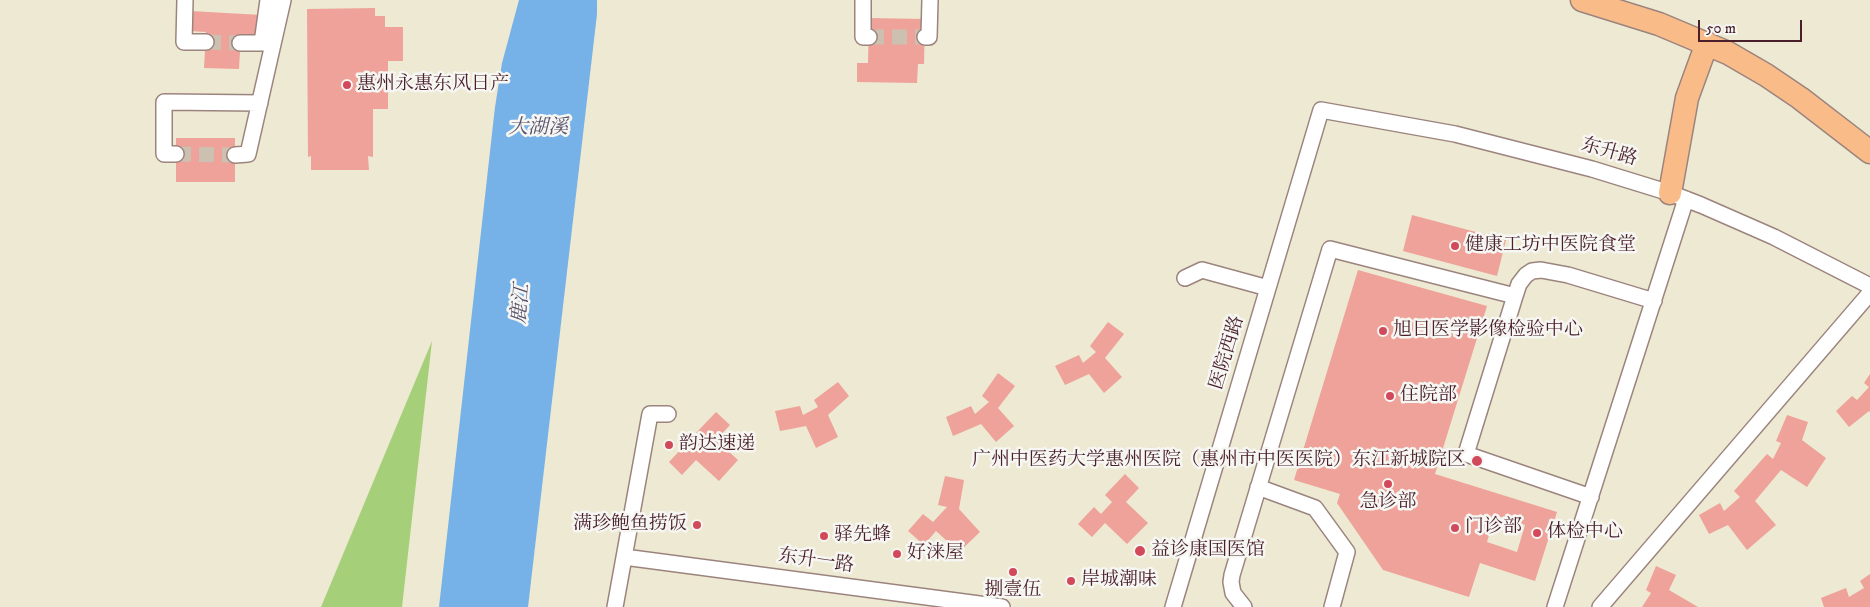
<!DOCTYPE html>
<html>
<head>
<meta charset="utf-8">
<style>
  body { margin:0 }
  #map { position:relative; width:1870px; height:607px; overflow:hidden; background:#ede9d2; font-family:"IM FELL DW Pica",serif }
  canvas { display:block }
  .scale { position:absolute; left:1698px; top:20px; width:104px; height:22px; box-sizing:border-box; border:2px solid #4a1f2b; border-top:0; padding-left:6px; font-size:15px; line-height:18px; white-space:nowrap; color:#4a1f2b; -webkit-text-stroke:4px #f6f6f2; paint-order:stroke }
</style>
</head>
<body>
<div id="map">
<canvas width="1870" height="607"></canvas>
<div class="scale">50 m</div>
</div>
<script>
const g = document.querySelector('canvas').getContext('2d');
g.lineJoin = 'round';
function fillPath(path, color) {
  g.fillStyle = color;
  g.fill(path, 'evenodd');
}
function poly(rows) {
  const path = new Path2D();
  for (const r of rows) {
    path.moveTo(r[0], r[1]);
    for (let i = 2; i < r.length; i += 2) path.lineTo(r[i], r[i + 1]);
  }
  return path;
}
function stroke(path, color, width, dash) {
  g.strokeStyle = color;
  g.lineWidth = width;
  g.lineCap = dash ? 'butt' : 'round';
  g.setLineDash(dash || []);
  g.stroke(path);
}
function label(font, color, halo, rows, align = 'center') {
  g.font = font + ' "IM FELL DW Pica","Noto Serif SC",serif';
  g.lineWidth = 5;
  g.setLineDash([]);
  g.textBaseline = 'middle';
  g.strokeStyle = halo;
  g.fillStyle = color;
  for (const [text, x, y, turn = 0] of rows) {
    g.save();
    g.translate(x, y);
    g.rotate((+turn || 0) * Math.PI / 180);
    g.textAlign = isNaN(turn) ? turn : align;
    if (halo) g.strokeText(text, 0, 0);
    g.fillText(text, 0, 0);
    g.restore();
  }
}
const green = poly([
  [432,341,402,607,321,607]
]);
const water = poly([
  [519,0,597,0,597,14,528,607,439,607,495,107,502,63]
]);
const building = poly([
  [375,8,375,16,385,16,385,27,403,27,403,61,388,61,388,109,373,109,373,157,368,156,369,170,311,170,311,156,308,157,307,9],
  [190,11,262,15,261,34,241,34,239,69,204,68,206,32,189,31],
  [869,18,925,19,924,64,918,64,917,83,857,82,857,63,868,63],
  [176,138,235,138,235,182,176,182],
  [1412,215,1506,240,1497,276,1403,251],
  [1358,270,1487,306,1435,474,1557,512,1535,581,1480,563,1469,597,1383,570,1337,503,1340,494,1294,480],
  [1495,515,1525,525,1517,552,1487,542],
  [1108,322,1124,334,1105,358,1122,377,1104,393,1089,374,1065,385,1055,366,1079,355,1083,363,1096,352,1090,346],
  [998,373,1015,386,998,408,1014,426,996,442,981,424,953,436,946,417,971,406,975,414,989,402,982,396],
  [1870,374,1870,412,1869,411,1849,427,1836,411,1852,396,1857,400,1869,387,1864,383],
  [838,382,849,396,828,415,838,437,816,448,806,426,780,431,775,411,800,406,803,415,818,407,814,400],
  [716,412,730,425,716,440,738,460,719,481,696,460,682,475,669,462,686,444,692,450,702,439,696,433],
  [1787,415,1808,422,1802,440,1826,458,1807,487,1781,470,1755,501,1776,525,1747,550,1728,525,1709,534,1699,515,1720,503,1724,511,1740,497,1734,491,1767,454,1773,459,1781,443,1776,441],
  [1125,474,1139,488,1126,502,1148,523,1127,544,1105,523,1092,537,1078,524,1094,507,1101,514,1112,502,1105,495],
  [945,476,964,480,959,509,980,532,959,552,936,531,924,545,908,531,923,514,933,522,947,507,938,505],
  [1656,566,1676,575,1669,590,1698,607,1642,607,1651,593,1646,590],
  [1870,574,1870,607,1824,607,1821,598,1846,588,1849,597,1864,588,1860,581]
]);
const minorTunnel = poly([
  [869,37,925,37],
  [206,42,240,43],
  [176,154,235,155]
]);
const minor = poly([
  [185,0,184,42,206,42],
  [863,0,863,37,869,37],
  [925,37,929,37,930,0],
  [240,43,262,43,268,0],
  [176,154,164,154,164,102,260,103],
  [235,155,248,154,283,0],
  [1185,278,1202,270,1268,288],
  [1258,487,1315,508,1347,552,1332,607],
  [1591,497,1466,454,1515,296,1519,284,1526,275,1532,271,1541,270,1568,275,1654,301],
  [624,557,1002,607],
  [615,607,650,414,668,414],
  [1173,607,1321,110,1455,134,1592,169,1670,193,1701,205,1774,237,1870,286],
  [1244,607,1233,593,1231,582,1232,575,1330,249,1515,296],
  [1555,607,1686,199],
  [1600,607,1870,293]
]);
const highway = poly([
  [1582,0,1659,24,1728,53,1766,75,1800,98,1870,152],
  [1670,193,1687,98,1707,43]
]);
const markers = [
  [347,85,5,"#d1495b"],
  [1455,246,5,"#d1495b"],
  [1383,331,5,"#d1495b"],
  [1390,396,5,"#d1495b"],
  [669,445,5,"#d1495b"],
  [1477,461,6,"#d1495b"],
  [1388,484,5,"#d1495b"],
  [697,525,5,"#d1495b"],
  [1455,528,5,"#d1495b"],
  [1537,533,5,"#d1495b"],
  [824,536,5,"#d1495b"],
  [1140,551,6,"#d1495b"],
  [897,554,5,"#d1495b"],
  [1013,572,5,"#d1495b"],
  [1071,581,5,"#d1495b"]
];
const poiNames = [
  ["惠州永惠东风日产",357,85],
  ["健康工坊中医院食堂",1465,246],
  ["旭日医学影像检验中心",1393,331],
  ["住院部",1400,396],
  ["韵达速递",679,445],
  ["广州中医药大学惠州医院（惠州市中医医院）东江新城院区",1466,461,"right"],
  ["急诊部",1388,503,"center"],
  ["满珍鲍鱼捞饭",687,525,"right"],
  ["门诊部",1465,528],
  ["体检中心",1547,533],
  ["驿先蜂",834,536],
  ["益诊康国医馆",1151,551],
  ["好涞屋",907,554],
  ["岸城潮味",1081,581],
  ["捌壹伍",1013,591,"center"]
];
const streetNames = [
  ["东升路",1609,153,16],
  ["医院西路",1228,353,-73],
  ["东升一路",816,562,8]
];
const waterNames = [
  ["大湖溪",538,129],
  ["鹿江",522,304,-85]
];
fillPath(green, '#a6cf7a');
fillPath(water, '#76b1e7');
fillPath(building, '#eea299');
stroke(minorTunnel, '#ccc1b1', 15, [15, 8]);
stroke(minor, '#9c847e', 18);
stroke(highway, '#9c847e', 25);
stroke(minor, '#fff', 15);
stroke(highway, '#f9bc89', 22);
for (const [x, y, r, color] of markers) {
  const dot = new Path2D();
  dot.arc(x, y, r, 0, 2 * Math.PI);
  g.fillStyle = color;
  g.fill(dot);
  stroke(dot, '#f6f6f2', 2);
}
label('19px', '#4a1f2b', '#f6f6f2', poiNames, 'left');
label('19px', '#4a1f2b', '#f6f6f2', streetNames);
label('italic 20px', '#59526d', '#f6f6f2', waterNames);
</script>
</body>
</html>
